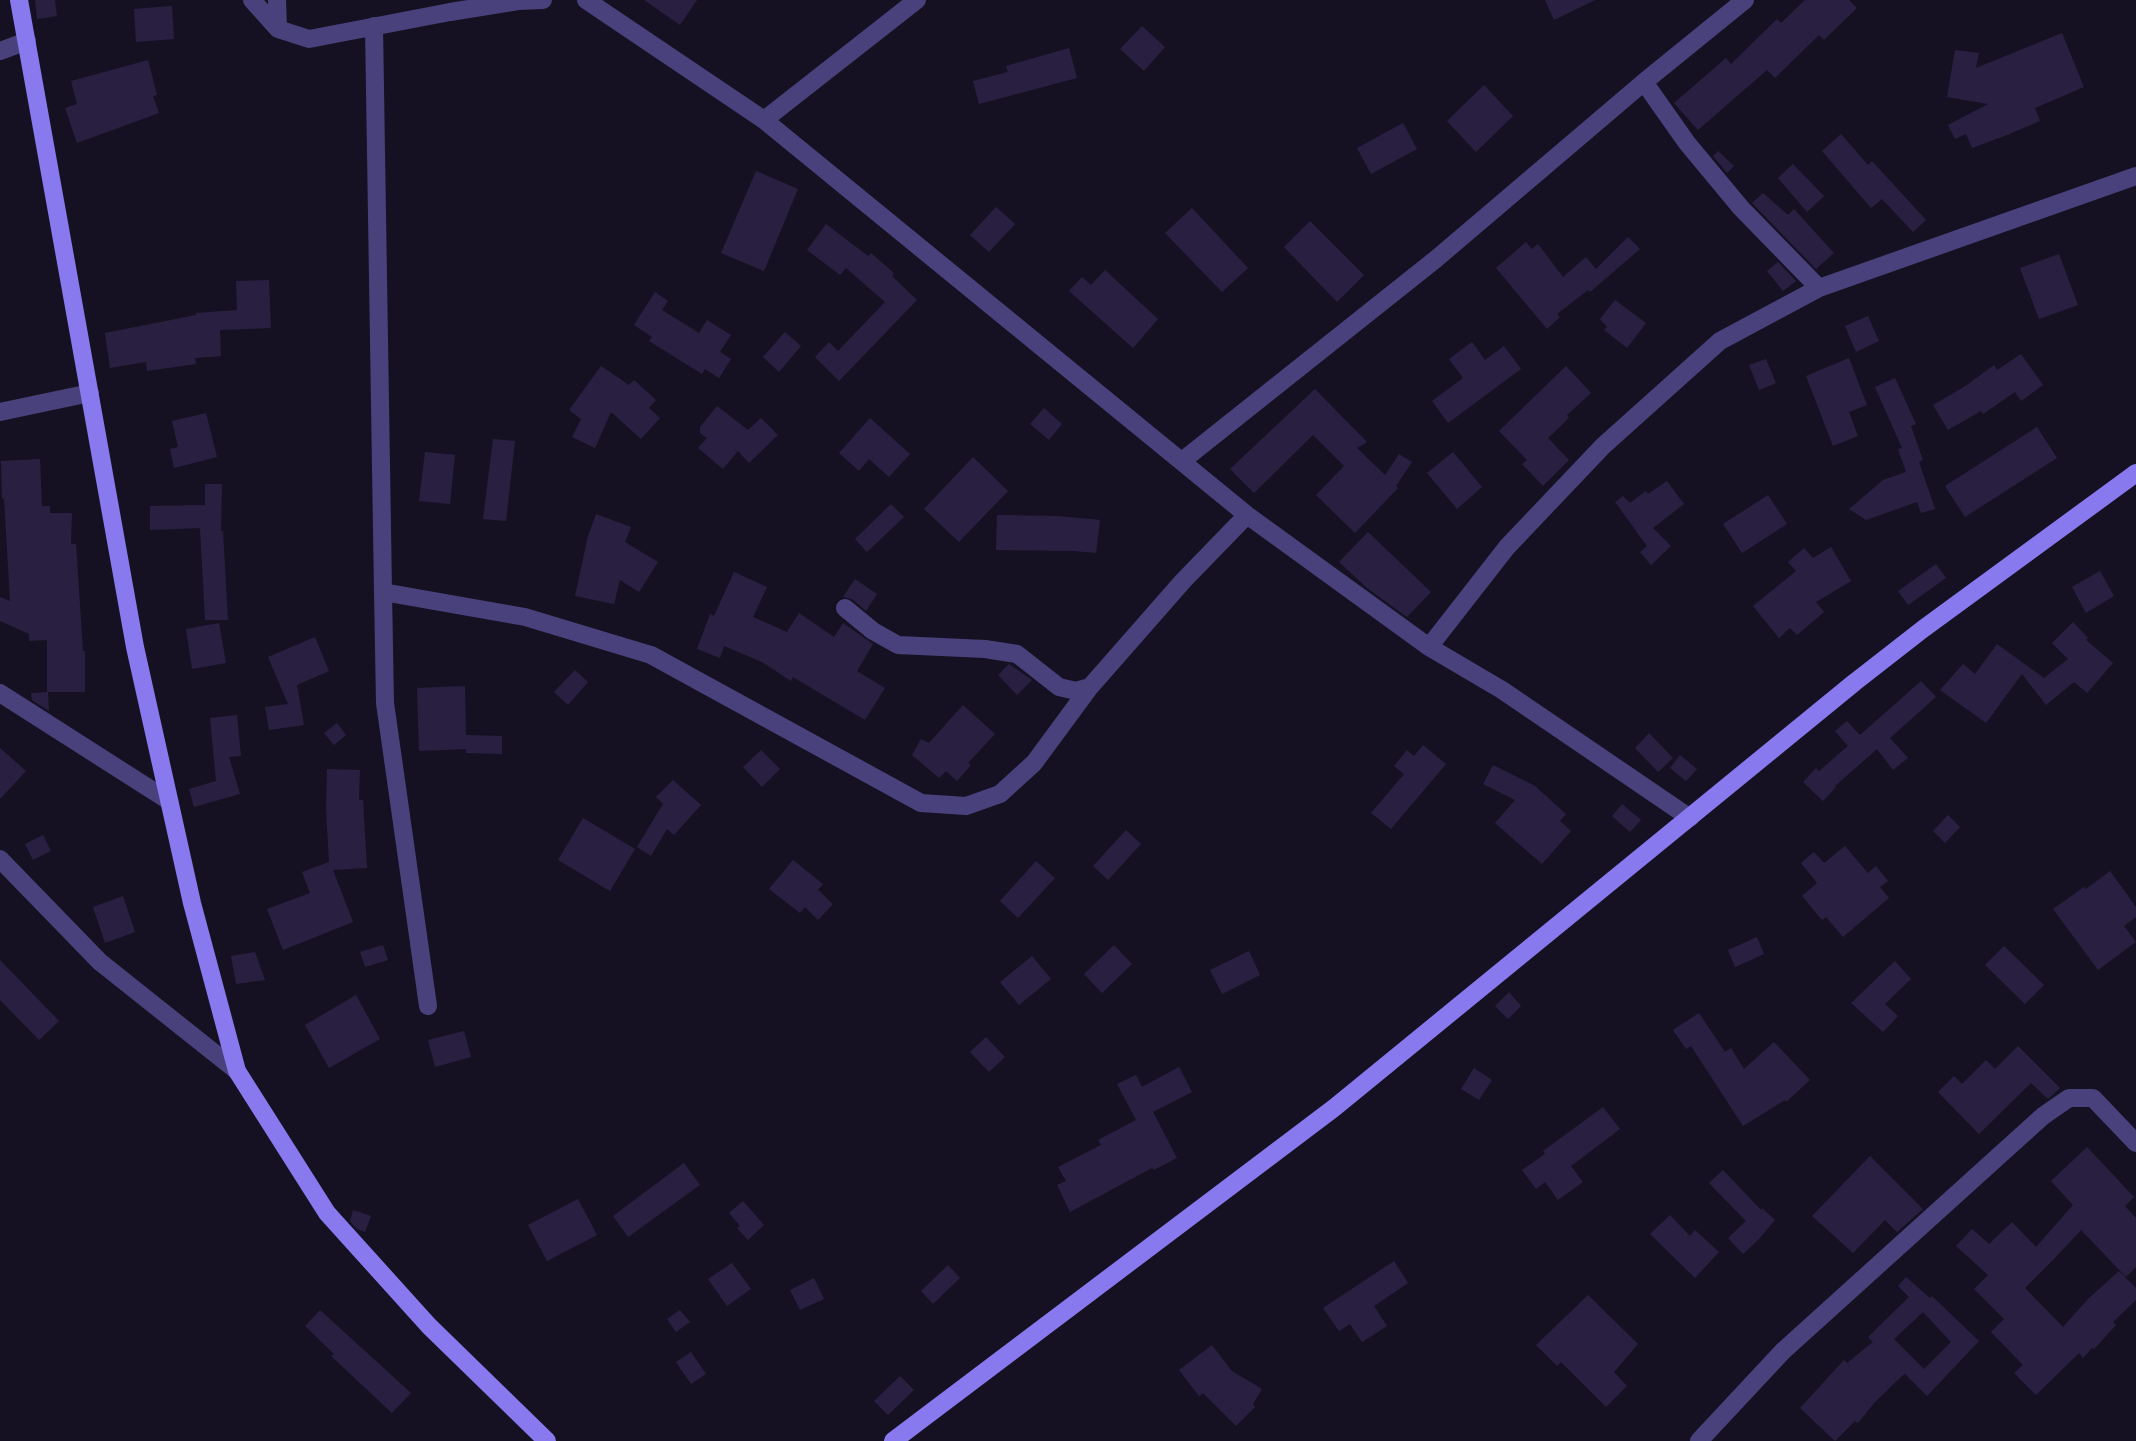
<!DOCTYPE html>
<html>
<head>
<meta charset="utf-8">
<style>
  body { margin:0 }
  canvas { display:block; background:#161122 }
</style>
</head>
<body>
<canvas width="2136" height="1441"></canvas>
<script>
const g = document.querySelector('canvas').getContext('2d');
g.lineJoin = 'round';
function fillPath(path, color) {
  g.fillStyle = color;
  g.fill(path, 'evenodd');
}
function poly(rows) {
  const path = new Path2D();
  for (const r of rows) {
    path.moveTo(r[0], r[1]);
    for (let i = 2; i < r.length; i += 2) path.lineTo(r[i], r[i + 1]);
  }
  return path;
}
function stroke(path, color, width, dash) {
  g.strokeStyle = color;
  g.lineWidth = width;
  g.lineCap = dash ? 'butt' : 'round';
  g.setLineDash(dash || []);
  g.stroke(path);
}
const building = poly([
  [35,0,55,0,57,16,37,19],
  [644,0,697,0,680,25],
  [1545,0,1595,0,1554,20],
  [1805,0,1849,0,1857,8,1824,40,1819,35,1775,78,1767,70,1698,130,1674,103,1726,58,1731,64,1777,19,1781,23],
  [172,6,174,39,136,42,134,9],
  [1142,26,1165,47,1144,71,1120,49],
  [2062,33,2084,87,2035,108,2040,121,2007,135,1972,148,1966,134,1955,139,1948,125,1988,104,1947,97,1955,50,1979,53,1976,68],
  [1069,48,1077,78,979,104,973,81,1008,72,1006,66],
  [148,60,157,95,153,96,159,113,77,143,65,108,77,104,71,81],
  [1484,85,1513,116,1476,152,1447,121],
  [1403,123,1417,149,1371,174,1357,148],
  [1841,134,1868,165,1872,161,1926,220,1913,232,1882,199,1871,208,1822,151],
  [1718,151,1734,166,1727,173,1713,156],
  [1793,164,1824,196,1807,212,1778,178],
  [756,171,798,189,764,271,721,253],
  [1763,193,1788,215,1794,209,1834,253,1816,269,1752,203],
  [996,207,1015,224,989,252,970,235],
  [1192,208,1248,268,1222,292,1165,233],
  [1310,221,1364,275,1337,302,1284,247],
  [826,224,868,256,871,253,894,273,892,276,917,300,839,381,815,357,829,342,838,351,885,302,846,268,840,275,807,250],
  [1628,237,1640,249,1590,292,1588,290,1557,314,1560,317,1547,329,1496,268,1526,242,1532,249,1538,244,1563,277,1586,257,1596,269],
  [2059,254,2078,305,2039,319,2020,268],
  [1778,262,1796,281,1783,291,1767,271],
  [1105,270,1158,319,1133,348,1069,291,1082,277,1091,285],
  [269,280,271,328,220,330,221,356,195,358,196,364,147,371,146,362,110,368,105,333,196,315,196,313,237,310,236,281],
  [655,292,668,301,662,310,699,333,707,320,731,335,720,352,731,359,719,378,705,369,702,374,649,341,652,337,634,325],
  [1615,300,1646,323,1627,348,1604,330,1607,327,1600,319],
  [1868,316,1879,341,1856,352,1845,326],
  [785,332,801,346,779,372,763,357],
  [1472,342,1485,360,1504,346,1521,369,1448,423,1432,401,1463,378,1449,359],
  [2021,354,2043,385,2021,401,2015,392,1983,414,1981,411,1948,430,1933,405,1964,387,1994,365,1997,370],
  [1849,358,1867,405,1849,412,1858,436,1833,446,1806,376],
  [1766,359,1776,383,1759,390,1749,365],
  [601,366,629,385,634,380,656,400,649,408,660,418,641,439,611,412,595,448,572,437,581,419,569,410],
  [1566,366,1591,393,1567,415,1569,418,1548,438,1569,460,1543,486,1522,464,1527,460,1499,431],
  [1895,378,1916,424,1911,426,1923,460,1919,462,1935,509,1921,513,1917,502,1866,520,1849,509,1883,480,1906,472,1898,449,1902,448,1875,387],
  [1315,389,1367,442,1357,448,1385,475,1399,454,1412,462,1396,486,1398,488,1355,533,1316,495,1344,466,1313,435,1254,493,1230,469],
  [717,406,748,430,761,418,778,435,749,463,738,451,723,469,698,448,707,438,700,433,700,427],
  [1044,408,1062,424,1049,440,1030,424],
  [206,413,217,457,174,468,170,449,178,447,172,421],
  [870,418,910,454,889,477,869,459,859,471,839,453],
  [2037,427,2057,458,1965,517,1945,486],
  [493,439,515,441,506,521,483,519],
  [425,452,455,455,450,504,419,501],
  [1453,452,1482,487,1457,509,1427,473],
  [973,457,1008,491,959,542,924,509],
  [40,459,42,506,50,506,50,513,72,513,71,544,76,544,83,651,85,651,85,692,47,692,47,640,29,641,29,634,0,621,0,597,10,601,4,498,2,499,1,461],
  [1667,481,1684,504,1653,528,1671,546,1651,565,1640,552,1647,546,1615,502,1623,496,1630,503,1646,491,1648,494],
  [205,484,222,484,221,531,223,531,228,620,205,620,200,528,150,530,150,506,205,505],
  [1768,495,1787,524,1742,553,1723,524],
  [891,504,904,517,867,552,855,539],
  [596,514,631,527,625,542,658,562,639,592,620,580,614,604,575,596,588,536],
  [997,515,1058,516,1100,520,1096,553,1073,551,996,550],
  [1368,532,1431,592,1407,617,1367,588,1339,562],
  [1831,547,1851,581,1816,602,1824,612,1797,635,1790,628,1779,638,1753,606,1796,571,1788,562,1804,548,1813,558],
  [1936,564,1946,578,1908,605,1898,591],
  [2100,571,2114,596,2086,613,2072,587],
  [734,572,767,587,753,617,787,632,799,613,834,637,843,623,873,644,857,671,885,688,865,720,793,677,791,681,762,662,724,646,720,658,697,649,710,614,714,616],
  [855,579,877,594,866,611,852,599,843,597],
  [2073,622,2088,638,2086,640,2113,663,2087,693,2074,682,2046,705,2022,674,1986,723,1940,690,1963,664,1975,674,1997,644,2044,678,2068,659,2052,643],
  [219,623,226,663,192,669,186,629],
  [315,637,329,671,297,685,304,725,269,730,265,707,288,704,268,657],
  [1009,664,1032,680,1017,695,998,675],
  [575,670,588,682,568,705,554,692],
  [1921,681,1936,697,1890,738,1908,758,1893,770,1877,749,1835,786,1836,787,1823,801,1803,782,1816,768,1819,771,1848,746,1835,731,1847,721,1860,735],
  [465,686,466,735,502,736,502,754,466,753,466,749,419,751,417,688],
  [48,692,49,711,32,700,31,693],
  [963,705,995,734,968,763,971,765,957,781,946,771,939,778,912,755,921,739,929,743],
  [237,715,241,756,229,757,240,794,194,807,189,789,216,781,210,718],
  [337,723,346,735,334,745,324,733],
  [1649,733,1673,758,1658,772,1635,748],
  [1423,745,1446,764,1391,829,1371,813,1404,774,1394,766,1407,750,1414,756],
  [0,748,26,771,0,799],
  [761,750,780,769,762,787,743,767],
  [1680,755,1697,769,1686,781,1670,768],
  [1493,765,1535,786,1566,814,1560,821,1571,831,1542,864,1495,823,1515,800,1483,784],
  [327,769,360,770,359,800,363,800,367,868,333,870,353,922,283,950,267,909,310,893,302,872,329,862,326,809],
  [673,780,701,805,674,835,667,829,651,856,637,847,663,804,656,797],
  [1622,804,1641,820,1630,832,1612,816],
  [1948,815,1960,827,1945,843,1933,831],
  [583,818,635,849,610,891,558,860],
  [1126,830,1141,844,1108,880,1093,866],
  [43,835,51,851,33,860,25,844],
  [1845,846,1868,873,1876,866,1888,881,1880,887,1889,898,1843,937,1826,917,1822,920,1802,896,1817,883,1801,863,1814,852,1824,863],
  [793,860,823,884,818,890,833,904,818,920,805,907,800,913,769,889],
  [1036,861,1055,878,1018,918,1000,901],
  [2110,871,2136,907,2136,917,2124,926,2136,942,2098,970,2053,909,2084,887,2086,889],
  [123,896,135,932,105,943,93,907],
  [1757,937,1764,954,1735,967,1728,950],
  [383,945,388,960,365,967,360,952],
  [1114,945,1132,964,1102,993,1084,974],
  [2004,946,2044,985,2025,1004,1985,965],
  [1249,951,1260,975,1222,994,1210,970],
  [255,952,265,980,236,984,231,956],
  [1032,956,1051,979,1019,1005,1000,982],
  [0,960,59,1021,39,1040,0,1000],
  [1895,961,1911,979,1885,1004,1898,1016,1883,1032,1851,1003],
  [1509,992,1521,1006,1508,1019,1495,1006],
  [356,995,380,1039,329,1068,305,1025],
  [1699,1013,1725,1052,1731,1048,1744,1069,1774,1042,1810,1080,1786,1102,1785,1100,1743,1126,1691,1046,1686,1049,1673,1030],
  [464,1031,471,1057,435,1067,428,1040],
  [986,1037,1005,1057,989,1072,970,1052],
  [2018,1046,2060,1088,2048,1099,2031,1083,1979,1134,1938,1092,1954,1076,1962,1084,1986,1060,1995,1069],
  [1179,1067,1192,1092,1153,1112,1177,1158,1154,1170,1152,1168,1070,1212,1057,1185,1066,1181,1058,1167,1101,1145,1098,1140,1136,1120,1117,1084,1136,1075,1142,1087],
  [1474,1068,1492,1080,1479,1100,1461,1089],
  [1603,1107,1620,1129,1571,1166,1583,1182,1558,1200,1545,1182,1536,1189,1522,1170,1545,1154,1543,1151],
  [2087,1147,2134,1197,2125,1206,2136,1218,2136,1267,2126,1277,2081,1230,2053,1260,2025,1288,2063,1327,2088,1299,2119,1271,2136,1288,2136,1300,2113,1322,2116,1325,2094,1349,2092,1348,2083,1358,2079,1353,2036,1395,2014,1373,2023,1365,1991,1332,2004,1319,1974,1289,1988,1275,1956,1246,1972,1229,1989,1244,2012,1222,2036,1247,2073,1205,2051,1181],
  [1870,1156,1923,1209,1897,1232,1885,1220,1853,1253,1812,1216],
  [684,1163,700,1185,628,1237,613,1216],
  [1723,1170,1761,1210,1762,1208,1775,1220,1759,1239,1743,1254,1728,1238,1746,1221,1709,1183],
  [578,1199,597,1235,547,1261,528,1225],
  [743,1201,764,1225,748,1240,737,1228,740,1226,729,1213],
  [353,1210,371,1216,365,1232,357,1229,350,1221],
  [1670,1215,1690,1236,1695,1230,1719,1252,1695,1278,1650,1234],
  [1394,1261,1408,1283,1374,1306,1387,1326,1362,1342,1350,1324,1339,1331,1323,1308],
  [732,1263,751,1289,727,1306,708,1279],
  [948,1265,960,1278,933,1304,921,1291],
  [1906,1277,1930,1298,1932,1296,1979,1341,1927,1396,1905,1374,1903,1375,1875,1402,1858,1423,1855,1421,1835,1441,1800,1408,1844,1360,1847,1363,1873,1342,1868,1337,1909,1297,1898,1286],
  [1923,1312,1951,1342,1924,1369,1894,1339],
  [814,1278,824,1299,800,1310,790,1290],
  [1588,1295,1638,1344,1614,1372,1627,1386,1606,1407,1561,1362,1557,1366,1536,1345],
  [320,1310,411,1393,392,1413,331,1356,334,1354,305,1326],
  [680,1310,690,1322,676,1332,667,1319],
  [1212,1345,1232,1371,1262,1389,1253,1404,1255,1407,1236,1426,1203,1393,1199,1396,1179,1370],
  [691,1352,706,1374,691,1384,676,1362],
  [900,1376,914,1390,888,1415,874,1401]
]);
const street = poly([
  [252,0,278,29,309,39,450,12,518,1,543,0],
  [277,0,278,29],
  [586,0,764,120,1247,515,1429,647,1502,690,1690,818],
  [374,26,383,592,525,617,651,655,921,803,966,806,1000,794,1034,763,1090,687,1183,581,1247,515],
  [0,51,27,41],
  [1644,82,1687,143,1741,208,1819,288],
  [764,120,917,0],
  [0,412,90,393],
  [1182,461,1436,259,1644,82,1745,0],
  [383,592,385,703,428,1006],
  [845,608,873,631,898,645,985,649,1017,654,1059,687,1076,691,1090,687],
  [1429,647,1507,547,1603,446,1720,341,1819,288,2136,176],
  [0,693,169,801],
  [0,859,100,962,237,1071],
  [1699,1441,1783,1351,2043,1116,2069,1098,2093,1098,2136,1143]
]);
const secondary = poly([
  [19,0,135,647,192,903,237,1071,327,1213,429,1326,547,1441],
  [893,1441,1334,1108,1855,682,1923,629,2136,473]
]);
fillPath(building, '#291f41');
stroke(street, '#49417c', 18);
stroke(secondary, '#8879ef', 18);
</script>
</body>
</html>
